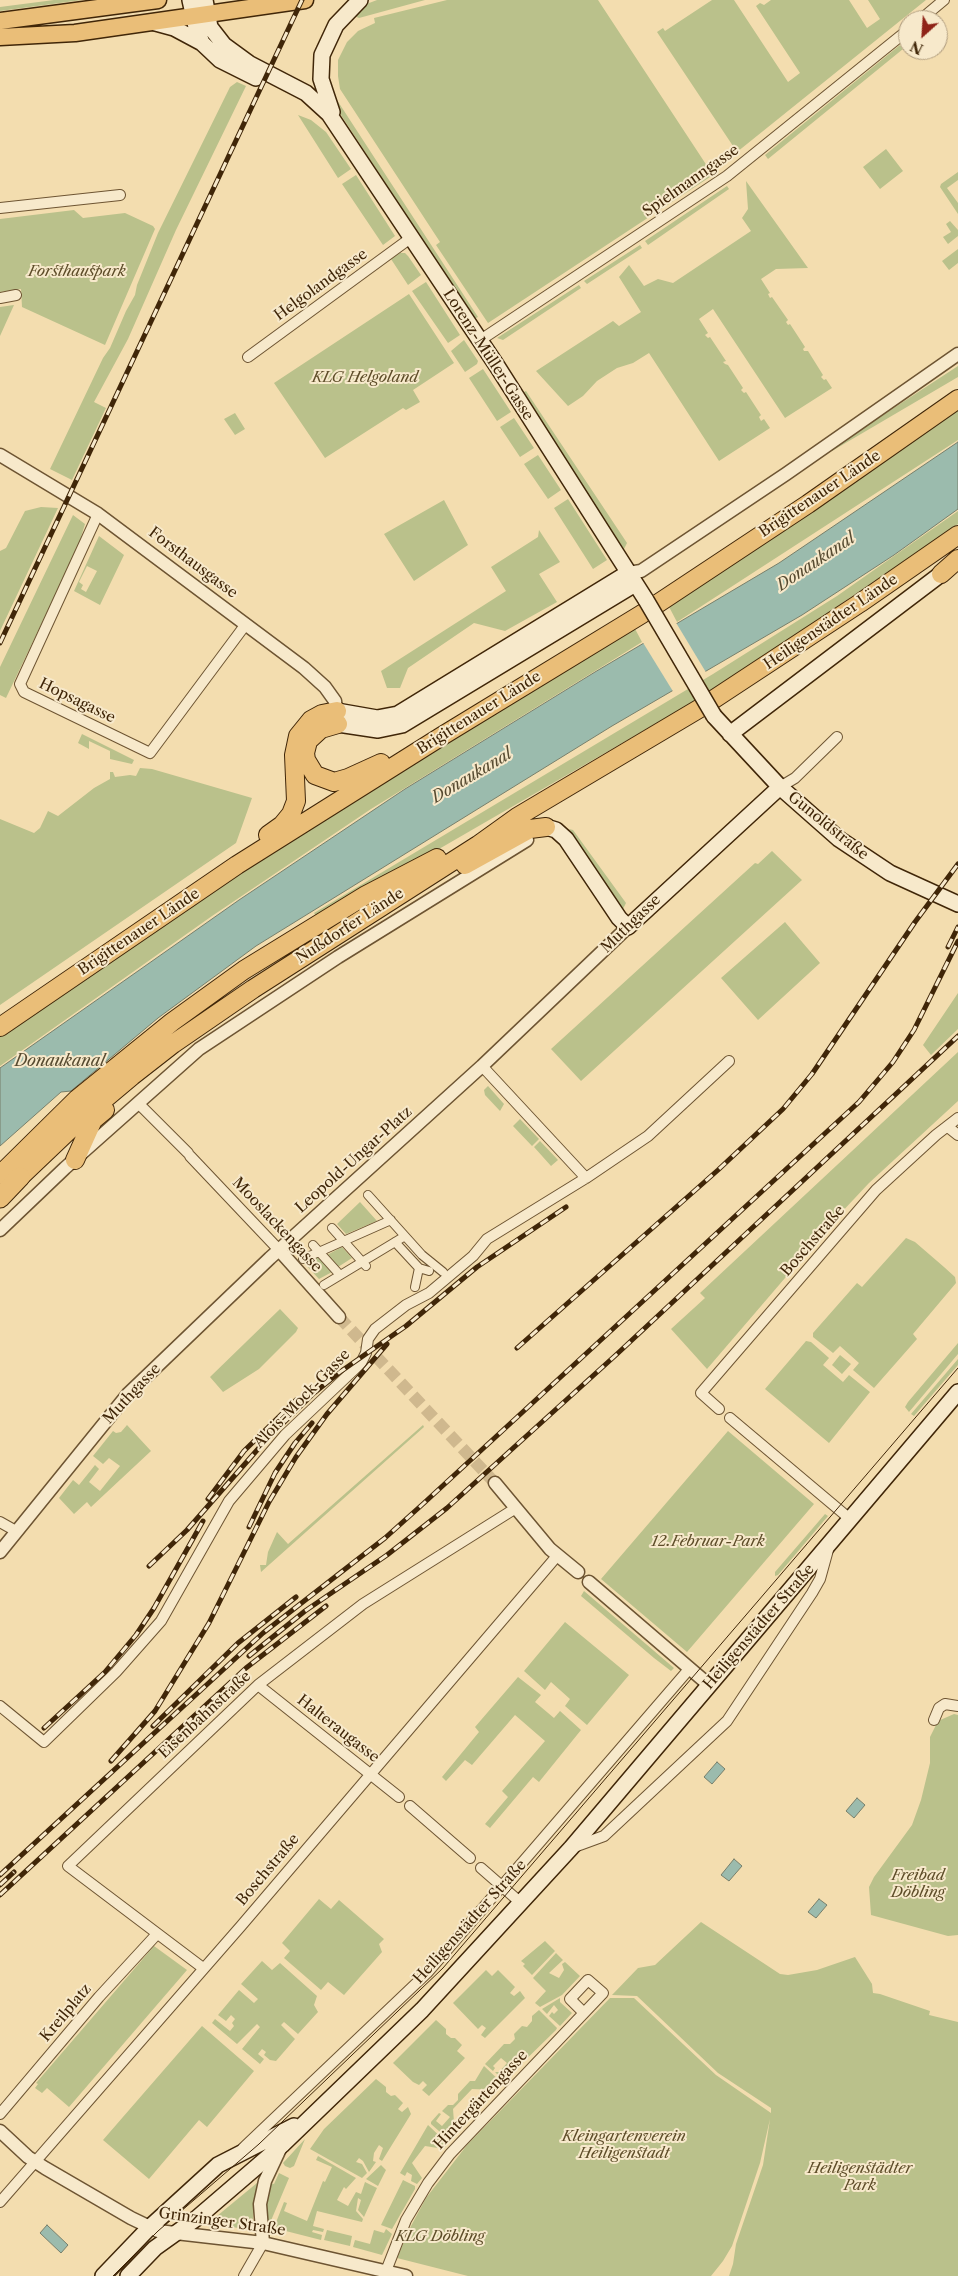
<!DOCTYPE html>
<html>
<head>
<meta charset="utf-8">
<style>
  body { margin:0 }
  #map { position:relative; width:958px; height:2276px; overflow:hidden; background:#f3ddaf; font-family:"Libre Caslon Text",serif }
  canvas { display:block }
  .north { position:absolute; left:898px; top:10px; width:50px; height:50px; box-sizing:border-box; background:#f7e9cb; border:1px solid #ae9b7d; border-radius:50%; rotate:206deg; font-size:14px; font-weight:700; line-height:20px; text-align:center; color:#402608 }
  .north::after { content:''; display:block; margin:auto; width:18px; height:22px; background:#8f2418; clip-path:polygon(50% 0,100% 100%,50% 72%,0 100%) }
</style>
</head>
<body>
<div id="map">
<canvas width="958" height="2276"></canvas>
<div class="north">N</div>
</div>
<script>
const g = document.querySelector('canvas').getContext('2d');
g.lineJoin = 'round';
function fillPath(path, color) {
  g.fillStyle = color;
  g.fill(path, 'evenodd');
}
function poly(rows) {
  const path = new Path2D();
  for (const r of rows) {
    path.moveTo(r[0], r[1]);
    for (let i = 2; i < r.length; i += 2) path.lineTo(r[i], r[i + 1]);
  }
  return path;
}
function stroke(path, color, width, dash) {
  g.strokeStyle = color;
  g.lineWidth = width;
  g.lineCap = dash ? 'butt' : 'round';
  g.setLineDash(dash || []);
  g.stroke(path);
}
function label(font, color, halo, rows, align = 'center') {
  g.font = font + ' "Libre Caslon Text",serif';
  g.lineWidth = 4;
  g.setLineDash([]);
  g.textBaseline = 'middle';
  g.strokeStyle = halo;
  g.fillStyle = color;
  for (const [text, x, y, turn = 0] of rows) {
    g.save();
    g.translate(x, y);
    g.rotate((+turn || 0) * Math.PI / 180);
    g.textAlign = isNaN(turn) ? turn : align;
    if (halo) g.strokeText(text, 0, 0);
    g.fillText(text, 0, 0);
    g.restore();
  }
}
const green = poly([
  [54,0,82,0,0,11,0,7],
  [377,0,425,0,359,18,352,15,364,5],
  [447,0,598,0,713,175,488,323,436,245,440,242,340,89,338,76,338,60,347,42,358,31,375,23,374,18],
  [712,0,734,0,788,82,800,73,756,6,760,3,764,5,771,0,849,0,867,28,880,19,868,0,926,0,737,152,657,32,663,28,665,31],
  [900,45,903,49,768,159,765,155],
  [237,82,246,86,176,230,128,339,94,402,106,408,72,480,50,469,103,358,110,348,126,311,135,295,137,285,158,233,230,87],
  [335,97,478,317,474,319,337,109],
  [298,115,311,120,326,132,351,169,338,178],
  [886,149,903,171,880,189,863,167],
  [958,172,958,180,947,188,958,203,958,214,940,187,941,184],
  [356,175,395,236,383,245,342,184],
  [746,181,808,268,776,269,761,279,770,293,768,294,770,298,772,297,788,320,786,322,788,325,790,324,805,347,803,349,804,351,808,351,823,375,821,377,824,380,826,379,832,388,785,418,713,309,699,319,708,333,705,335,708,338,710,337,726,361,723,362,725,364,728,365,743,388,741,390,744,393,746,392,761,415,759,417,761,421,764,419,770,428,719,461,649,353,633,363,617,368,597,381,583,396,568,406,536,371,613,321,619,326,641,312,619,277,629,265,644,286,658,279,673,283,751,231,742,218,748,209],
  [727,186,729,189,648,245,645,241],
  [74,210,83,218,125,213,153,226,155,229,105,345,22,307,21,289,0,292,0,219],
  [950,221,958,230,958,236,948,244,943,237,951,232,946,224],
  [640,245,642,248,587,284,584,281],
  [958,249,958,263,949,270,942,261],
  [400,253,405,253,408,256,421,275,408,285,391,259],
  [426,282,460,335,448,343,412,291],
  [579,285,581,288,503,340,497,338],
  [409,294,454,363,413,390,420,402,406,410,403,408,325,458,274,383],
  [14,305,0,336,0,307],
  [464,340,478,361,477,364,465,372,451,351],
  [958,366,958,377,832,451,831,449],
  [483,369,511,412,497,421,469,378],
  [526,391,627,543,624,549,522,393],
  [958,403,958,440,677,622,667,603],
  [235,413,245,429,235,435,224,419],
  [514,418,534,448,520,457,500,427],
  [538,455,561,490,548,499,524,464],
  [568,499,607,560,593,569,554,508],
  [444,500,468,545,414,581,384,534],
  [41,507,58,508,0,631,0,551,6,548,25,511],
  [958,511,958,524,719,687,318,919,314,913,713,674,837,596],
  [73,515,85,524,78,547,6,698,0,695,0,667],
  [539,530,560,562,539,574,557,602,505,631,474,623,408,668,400,688,387,688,381,671,506,591,491,567,538,537],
  [99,536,124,555,100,605,74,591],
  [87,566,97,571,86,592,81,589,83,585,79,582],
  [633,625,642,642,371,809,212,916,0,1066,0,1036,275,850],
  [82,734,134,760,132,764,110,759,110,751,89,741,89,749,78,743],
  [140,768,152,769,252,798,236,843,0,1005,0,819,34,833,40,828,48,811,58,816,94,788,110,779,110,772,113,772,115,777,130,775,136,776],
  [569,829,573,830,626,903,623,909],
  [772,851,802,880,581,1081,551,1049,755,863,758,864],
  [785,922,820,963,758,1020,721,978],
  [958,993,958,1029,931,1055,923,1045],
  [958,1052,958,1101,869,1183,839,1215,707,1369,671,1329,705,1298,700,1293],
  [488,1086,504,1104,500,1111,485,1095,484,1090],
  [520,1119,539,1139,532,1146,513,1126],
  [540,1141,558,1160,551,1166,534,1147],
  [360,1202,377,1221,346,1234,337,1224],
  [906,1238,915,1242,944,1267,955,1277,956,1283,913,1334,917,1339,874,1388,853,1370,859,1363,840,1346,833,1353,813,1337,813,1333,857,1283,862,1287],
  [342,1247,352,1258,338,1267,327,1255],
  [318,1257,332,1272,319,1279,304,1263],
  [280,1309,298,1328,296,1332,259,1369,223,1392,210,1377],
  [806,1341,811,1342,829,1358,823,1365,843,1382,849,1375,870,1392,829,1443,765,1389],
  [958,1343,958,1354,909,1412,905,1407,908,1402],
  [840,1355,851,1364,842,1374,832,1365],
  [958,1359,958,1365,914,1416,911,1414],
  [127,1425,151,1451,91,1507,87,1502,74,1514,59,1498,73,1480,79,1485,95,1465,99,1469,89,1482,100,1491,120,1466,109,1458,103,1464,93,1456,113,1431,116,1433,121,1432],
  [423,1425,424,1427,261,1572,260,1565,266,1565,268,1552,277,1532,288,1544],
  [728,1431,814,1504,687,1652,601,1579],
  [825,1514,828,1516,778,1575,775,1576,775,1572],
  [584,1591,674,1668,671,1671,654,1658,581,1596],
  [565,1622,629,1675,587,1725,565,1706,570,1699,551,1682,545,1690,524,1671],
  [518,1677,541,1695,535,1702,554,1718,560,1711,581,1730,539,1782,533,1777,490,1828,485,1824,508,1797,502,1791,545,1741,515,1715,472,1765,465,1760,446,1781,442,1777,479,1732,475,1727],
  [954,1714,958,1715,958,1935,948,1936,871,1915,869,1887,874,1877,912,1825,921,1800,930,1763,930,1737,938,1721],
  [319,1899,331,1909,339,1900,384,1939,379,1944,382,1952,344,1995,328,1982,321,1990,284,1958,290,1951,282,1943],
  [701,1922,780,1974,788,1975,817,1970,855,1957,872,1984,873,1993,880,1994,930,2011,929,2015,958,2022,958,2276,729,2276,733,2264,736,2244,763,2165,770,2119,760,2163,732,2246,723,2261,711,2276,468,2276,397,2258,411,2226,426,2198,467,2145,610,1998,634,1998,716,2075,771,2113,771,2108,718,2073,637,1996,612,1995,638,1968,655,1965],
  [545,1941,555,1951,532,1975,523,1966,525,1964,521,1961],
  [154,1946,187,1970,69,2107,47,2088,42,2093,35,2088,38,2084,36,2083],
  [556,1953,563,1960,549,1973,559,1978,564,1970,562,1964,565,1962,580,1976,562,1995,540,2007,535,2003,546,1991,533,1978],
  [262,1961,272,1970,280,1963,317,1996,314,2005,318,2012,298,2034,284,2022,281,2025,295,2039,276,2061,270,2060,264,2055,266,2052,262,2049,258,2054,264,2059,260,2064,242,2049,260,2027,257,2024,237,2044,212,2023,215,2019,230,2031,234,2026,232,2023,235,2019,231,2015,226,2021,218,2015,239,1990,254,2003,258,1999,241,1984],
  [486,1970,492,1976,498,1970,515,1987,510,1993,514,1996,520,1991,525,1998,485,2038,481,2035,486,2028,482,2025,478,2029,453,2003],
  [560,1998,560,2002,572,2013,560,2026,549,2016,552,2012,554,2014,558,2010,554,2005,547,2014,542,2009],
  [539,2010,557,2028,556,2030,504,2081,495,2072,499,2072,507,2063,501,2058,493,2066,495,2068,493,2071,485,2064,504,2044,510,2044,515,2039,514,2034,522,2026,527,2027,532,2021,532,2016],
  [436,2020,446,2029,446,2034,451,2038,455,2038,462,2045,457,2051,465,2058,429,2096,422,2090,427,2085,423,2081,419,2085,413,2082,393,2063],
  [202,2026,254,2071,207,2127,199,2120,149,2179,103,2140],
  [484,2066,503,2084,498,2090,472,2089,453,2109,455,2135,452,2139,449,2140,431,2124,431,2122,439,2113,441,2114,436,2121,442,2126,450,2117,442,2111,448,2105,453,2105,458,2100,458,2094,470,2081,475,2081],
  [376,2079,386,2087,386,2092,391,2096,395,2095,403,2103,398,2109,402,2112,408,2107,411,2114,382,2161,379,2159,383,2148,379,2145,374,2153,373,2161,376,2162,369,2172,363,2161,359,2158,356,2162,362,2164,367,2173,362,2178,310,2149,324,2129],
  [487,2093,494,2094,459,2131,458,2124],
  [428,2125,448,2144,444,2149,425,2146,412,2163,422,2178,417,2184,411,2181,412,2175,407,2172,405,2176,400,2173],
  [305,2139,294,2166,290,2168,285,2166,283,2163],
  [318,2156,356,2178,346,2189,344,2187,337,2200,348,2206,356,2192,361,2194,365,2182,377,2188,364,2217,358,2210,361,2200,358,2198,356,2211,363,2219,362,2222,317,2211,313,2226,324,2229,323,2232,313,2230,312,2232,322,2235,321,2240,278,2229,275,2225,284,2202,287,2203,284,2211,307,2221,323,2181,325,2182,332,2167,316,2160],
  [381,2165,386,2170,378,2186,366,2179],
  [279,2173,289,2178,270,2223,266,2225,264,2208,270,2183,274,2184],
  [403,2180,415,2186,415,2189,392,2229,381,2225],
  [257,2183,252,2226,249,2229,220,2226,216,2223,217,2216],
  [386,2229,392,2234,382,2255,353,2247,355,2240,370,2244,374,2230,384,2233],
  [327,2230,352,2236,350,2246,324,2240]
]);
const water = poly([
  [958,442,958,509,894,555,802,615,612,726,256,946,158,1018,71,1091,61,1092,0,1146,0,1068,239,900,405,789,595,672,779,563,958,442],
  [717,1762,725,1769,712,1784,704,1777,717,1762],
  [857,1798,865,1805,854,1818,846,1811,857,1798],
  [734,1859,742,1866,729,1881,721,1875,734,1859],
  [819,1899,827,1905,816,1918,808,1912,819,1899],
  [47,2225,68,2245,61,2253,40,2233,47,2225]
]);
const pier = poly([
  [675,621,707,674,674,693,642,641]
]);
const tertiaryTunnel = poly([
  [339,1317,495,1483]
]);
const pedestrian = poly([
  [368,1195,422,1255,443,1272],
  [332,1228,366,1266],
  [395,1242,419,1268],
  [313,1245,340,1275],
  [303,1259,391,1220],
  [324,1285,405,1236],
  [415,1287,419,1268,429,1271]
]);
const minor = poly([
  [920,20,944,0],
  [0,208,120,195],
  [0,298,16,295],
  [479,341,727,176,908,30],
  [248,357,412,237],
  [98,514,20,684,24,692,150,753,246,624],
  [780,787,795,778,837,737],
  [482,1066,586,1178],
  [138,1103,188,1153],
  [948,1127,958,1135],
  [190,1156,280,1251],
  [719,1409,701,1393,876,1190,936,1135,958,1118],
  [730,1418,850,1519],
  [0,1522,16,1531],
  [258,1685,399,1797],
  [0,1706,44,1742,116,1672,161,1621,229,1501,285,1435,361,1363,366,1353,368,1339,375,1329,406,1305,429,1293,473,1256,487,1239,586,1178,648,1136,729,1061],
  [934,1720,939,1708,945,1704,958,1706],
  [410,1806,470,1858],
  [574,1847,604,1836,727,1721,812,1593,820,1579,828,1550],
  [481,1868,521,1903],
  [203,1968,68,1866,258,1685,363,1604,516,1508],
  [0,2114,99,1997,157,1934],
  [243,2148,427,1973,690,1668],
  [0,2202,241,1926,557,1556],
  [386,2271,406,2220,428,2183,450,2154,603,1993,588,1980,570,1999,584,2013],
  [244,2276,263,2243]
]);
const tertiary = poly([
  [0,455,98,514,304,668,325,687,335,701,337,719],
  [628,573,641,571,786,474,958,354],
  [0,1230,65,1168,199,1049,338,957,527,840],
  [280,1251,339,1317],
  [495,1483,550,1549,578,1572],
  [0,1552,128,1394,270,1258,482,1066,628,927],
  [589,1582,709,1685],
  [0,2131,28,2157,45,2168,131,2218,158,2231,263,2243,406,2276],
  [263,2243,260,2204,265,2181,280,2149]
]);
const secondary = poly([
  [190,0,196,27,202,43,220,60,256,78],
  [205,0,210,27,224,45,250,64,306,93,329,114,497,366,646,600],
  [152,22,174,28,202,43],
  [332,112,321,79,322,55,336,25,360,0],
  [337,711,377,718,398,714,628,573],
  [714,716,780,787,839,839,890,873,958,904],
  [338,724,378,730,402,725,635,584],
  [730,734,941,574],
  [546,827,556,830,566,839,619,918,628,927,780,787],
  [103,2276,149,2228,218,2165,294,2126],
  [128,2276,155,2248,197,2218,282,2145,422,2010,571,1848,958,1392]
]);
const primary = poly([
  [0,21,158,0],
  [0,37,75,33,305,0]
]);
const trunk = poly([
  [941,574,958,559],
  [338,724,321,729,308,741,305,753,306,760,315,775,334,782,348,778,381,763],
  [268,835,282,825,291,814,296,801,294,755,298,736,311,720,322,714,337,711],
  [465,865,530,829,546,827],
  [0,1027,237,865,442,736,642,614,808,504,958,399],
  [75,1160,93,1120,105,1110],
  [0,1175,77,1099,172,1022,244,970,366,895,437,858],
  [20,1177,82,1118,132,1076,173,1044,253,989,478,845,517,817,702,707,860,603,958,535]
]);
const motorway = poly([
  [0,1198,20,1177]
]);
const tram = poly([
  [113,2276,158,2231,259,2144,443,1968,958,1368]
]);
const rail = poly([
  [0,643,302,0],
  [948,947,958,927],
  [517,1348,718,1170,783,1109,812,1074,915,922,958,864],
  [208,1499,244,1451,296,1400],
  [249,1527,275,1473,295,1443,312,1423],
  [149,1566,187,1530,265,1441,314,1393,340,1372,406,1326,477,1267,566,1207],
  [249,1656,305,1611,387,1555,447,1508,617,1354,958,1036],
  [153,1726,238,1643,296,1597],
  [44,1728,105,1672,136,1635,154,1608,203,1521],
  [111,1761,155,1711,209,1623,269,1502,296,1457,327,1414,387,1344],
  [0,1875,263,1633,385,1538,424,1503,859,1102,893,1062,914,1030,958,941],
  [0,1885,14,1872],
  [0,1895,246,1668,326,1606]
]);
const secondaryBridge = poly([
  [646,600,714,716]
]);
const streetNames = [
  ["Spielmanngasse",691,181,-35],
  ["Helgolandgasse",321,285,-36],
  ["Lorenz-Müller-Gasse",488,355,57],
  ["Brigittenauer Lände",820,494,-34],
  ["Forsthausgasse",193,563,37],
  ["Heiligenstädter Lände",831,622,-34],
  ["Hopsagasse",77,701,26],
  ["Brigittenauer Lände",479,713,-32],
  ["Gunoldstraße",828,826,39],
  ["Muthgasse",631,924,-44],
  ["Nußdorfer Lände",350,926,-33],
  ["Brigittenauer Lände",139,932,-34],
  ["Leopold-Ungar-Platz",354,1160,-42],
  ["Mooslackengasse",277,1225,47],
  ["Boschstraße",813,1241,-49],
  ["Muthgasse",132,1394,-47],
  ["Alois-Mock-Gasse",302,1399,-46],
  ["Heiligenstädter Straße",759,1627,-49],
  ["Eisenbahnstraße",205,1715,-43],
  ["Halteraugasse",338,1729,38],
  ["Boschstraße",268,1870,-50],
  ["Heiligenstädter Straße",470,1922,-48],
  ["Kreilplatz",66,2013,-50],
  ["Hintergärtengasse",481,2100,-47],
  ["Grinzinger Straße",222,2222,8]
];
const parkNames = [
  ["Forsthauspark",77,272],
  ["KLG Helgoland",365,378],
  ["12.Februar-Park",708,1542],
  ["Freibad",918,1876],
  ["Döbling",918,1893],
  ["Kleingartenverein",624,2137],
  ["Heiligenstadt",624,2154],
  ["Heiligenstädter",860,2169],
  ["Park",860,2186],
  ["KLG Döbling",440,2237]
];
const waterNames = [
  ["Donaukanal",816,562,-34],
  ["Donaukanal",472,776,-31],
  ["Donaukanal",60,1061]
];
fillPath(green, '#bac18b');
fillPath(water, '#9bbbad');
stroke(water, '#777f6b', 1);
fillPath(pier, '#f3ddaf');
stroke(tertiaryTunnel, '#cfb88e', 12, [12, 6]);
stroke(pedestrian, '#6d5432', 10);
stroke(minor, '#6d5432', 12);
stroke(tertiary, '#6d5432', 15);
stroke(secondary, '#402608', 18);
stroke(primary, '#402608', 19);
stroke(trunk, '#402608', 20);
stroke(motorway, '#402608', 21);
stroke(pedestrian, '#f7e9cb', 8);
stroke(minor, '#f7e9cb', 10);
stroke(tertiary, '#f7e9cb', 12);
stroke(secondary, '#f7e9cb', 15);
stroke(primary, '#eabe78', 16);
stroke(trunk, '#eabe78', 18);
stroke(motorway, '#eabe78', 19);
stroke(tram, '#402608', 1);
stroke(rail, '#402608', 5);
stroke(rail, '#f7e9cb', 3, [9]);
stroke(secondaryBridge, '#402608', 18, []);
stroke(secondaryBridge, '#f7e9cb', 15);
label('15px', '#402608', '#f7e9cb', streetNames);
label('italic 15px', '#5e4d29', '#f7e9cb', parkNames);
label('italic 16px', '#574b31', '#f7e9cb', waterNames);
</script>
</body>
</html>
